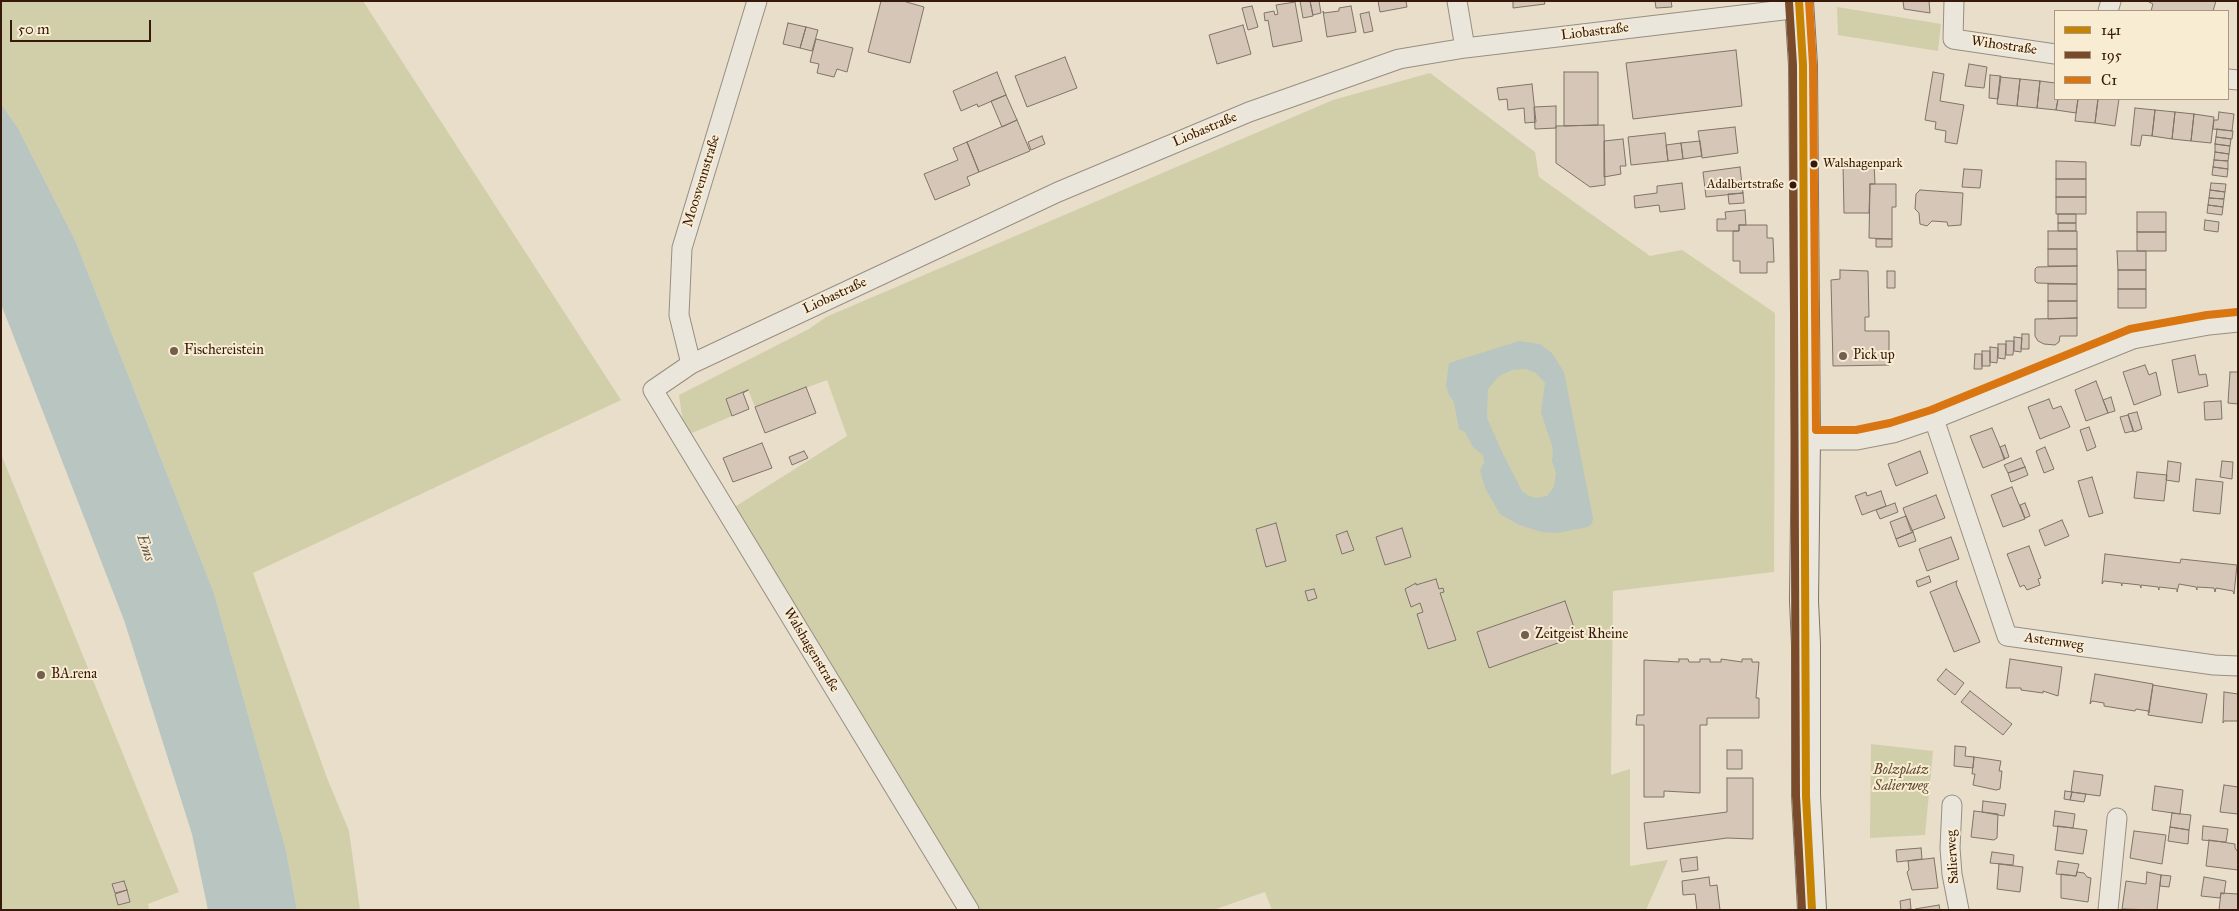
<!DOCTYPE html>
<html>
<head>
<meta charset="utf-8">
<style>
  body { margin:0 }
  #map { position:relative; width:2239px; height:911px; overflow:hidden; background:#e8dec9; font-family:"IM FELL Great Primer",serif }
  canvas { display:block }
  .frame { position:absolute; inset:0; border:2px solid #36190a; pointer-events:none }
  .legend { position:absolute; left:2054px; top:10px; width:175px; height:90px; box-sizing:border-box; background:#f8ecd3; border:1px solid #aa9883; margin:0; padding:6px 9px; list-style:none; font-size:15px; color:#36190a }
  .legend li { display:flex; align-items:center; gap:10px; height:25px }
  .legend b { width:25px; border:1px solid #aa9883 }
  .scale { position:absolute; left:10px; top:20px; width:141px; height:22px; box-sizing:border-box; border:2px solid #36190a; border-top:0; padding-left:6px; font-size:15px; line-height:18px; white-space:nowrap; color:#36190a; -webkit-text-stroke:4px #f8ecd3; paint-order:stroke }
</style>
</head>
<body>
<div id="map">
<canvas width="2239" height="911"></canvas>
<div class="frame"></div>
<ul class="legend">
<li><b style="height:6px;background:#c78302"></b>141</li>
<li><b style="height:6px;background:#7a4b2a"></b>195</li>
<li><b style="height:6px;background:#d97611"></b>C1</li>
</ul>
<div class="scale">50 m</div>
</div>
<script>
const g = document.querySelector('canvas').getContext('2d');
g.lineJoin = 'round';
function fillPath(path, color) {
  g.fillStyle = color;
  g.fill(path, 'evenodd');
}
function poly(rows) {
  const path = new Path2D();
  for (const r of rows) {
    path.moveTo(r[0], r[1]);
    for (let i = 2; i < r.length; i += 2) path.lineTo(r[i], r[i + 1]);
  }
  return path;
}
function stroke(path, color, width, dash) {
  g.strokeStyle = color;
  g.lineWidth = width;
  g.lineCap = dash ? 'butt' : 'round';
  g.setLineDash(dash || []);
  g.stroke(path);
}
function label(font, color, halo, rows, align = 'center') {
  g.font = font + ' "IM FELL Great Primer",serif';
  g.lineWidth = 4;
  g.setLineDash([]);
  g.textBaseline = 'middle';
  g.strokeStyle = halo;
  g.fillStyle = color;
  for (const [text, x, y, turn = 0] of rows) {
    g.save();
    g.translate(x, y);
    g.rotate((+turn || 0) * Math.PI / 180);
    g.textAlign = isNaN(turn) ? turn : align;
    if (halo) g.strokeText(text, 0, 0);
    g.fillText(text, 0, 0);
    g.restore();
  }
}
const green = poly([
  [1,1,363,1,621,400,253,573,327,778,349,831,360,910,297,910,286,850,214,593,75,240,18,128,1,104],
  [1837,7,1941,24,1938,51,1838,35],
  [1430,73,1535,152,1539,177,1650,256,1682,250,1775,313,1774,572,1613,591,1611,775,1630,769,1630,866,1668,860,1646,910,1272,910,1265,892,1213,910,977,910,733,508,847,436,827,380,755,407,748,390,726,399,732,416,685,436,679,395,809,329,826,317,1333,100],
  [1,454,179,892,148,904,149,910,1,910],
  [1871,744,1933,751,1925,835,1870,838]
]);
const water = poly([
  [1,104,18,128,75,240,214,593,286,850,297,910,208,910,192,834,124,620,1,304],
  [1519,341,1540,344,1552,353,1564,372,1593,518,1592,524,1588,527,1557,533,1542,532,1519,525,1500,514,1485,488,1480,470,1484,463,1483,455,1473,447,1465,432,1459,429,1454,402,1449,395,1446,385,1449,363],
  [1526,369,1536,373,1545,383,1541,412,1553,449,1552,461,1556,473,1554,487,1547,496,1536,498,1529,496,1522,491,1503,454,1487,418,1488,389,1499,376,1512,370]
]);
const building = poly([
  [881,1,903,1,924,7,910,63,868,52,881,1],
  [1300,1,1310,1,1313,16,1303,18,1300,1],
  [1310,1,1319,1,1321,13,1313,15,1310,1],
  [1378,1,1406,1,1407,7,1380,12,1378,1],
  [1513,1,1544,1,1545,4,1513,8,1513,1],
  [1655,1,1671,1,1672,7,1656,8,1655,1],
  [1903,1,1929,1,1930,13,1904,9,1903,1],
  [2147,1,2216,1,2213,11,2151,11,2153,4,2147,1],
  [1295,2,1302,41,1273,47,1268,20,1265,21,1264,13,1274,11,1275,15,1278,14,1276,5,1295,2],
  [1252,6,1258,27,1248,30,1242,8,1252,6],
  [1351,6,1356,32,1327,37,1323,11,1324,13,1339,11,1339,8,1351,6],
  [1369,12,1373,31,1364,33,1360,14,1369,12],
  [788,23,806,27,800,48,783,44,788,23],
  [1243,25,1251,54,1217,64,1209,35,1243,25],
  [806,27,818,30,812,51,800,48,806,27],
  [816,39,853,48,847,72,837,69,834,77,817,73,819,64,810,62,816,39],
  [1736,50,1742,106,1633,119,1626,63,1736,50],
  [1065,57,1077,88,1027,107,1015,76,1065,57],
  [1969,64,1987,67,1984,88,1965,86,1969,64],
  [997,72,1006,95,978,107,977,104,961,111,953,91,997,72],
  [1564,72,1598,72,1598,125,1564,126,1564,72],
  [1933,72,1944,74,1940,101,1964,105,1957,144,1945,142,1946,131,1935,129,1936,122,1925,120,1933,72],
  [1990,75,2001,76,1998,99,1989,98,1990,75],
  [2000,77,2020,79,2017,106,1997,104,2000,77],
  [2020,79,2040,81,2037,108,2017,106,2020,79],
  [2040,81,2055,83,2055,99,2058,99,2056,110,2037,108,2040,81],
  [1532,84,1536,122,1525,123,1524,108,1508,110,1507,99,1499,100,1497,88,1532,84],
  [1006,95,1017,120,1002,127,991,101,1006,95],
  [2058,99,2078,99,2076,113,2056,110,2058,99],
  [2078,99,2098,99,2095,123,2075,121,2078,99],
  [2098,99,2119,99,2115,126,2095,123,2098,99],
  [1556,106,1556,128,1535,129,1534,107,1556,106],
  [2135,108,2155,110,2152,136,2142,135,2140,146,2131,145,2135,108],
  [2155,110,2175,112,2172,139,2152,136,2155,110],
  [2175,112,2194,114,2191,141,2172,139,2175,112],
  [2219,112,2234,114,2232,131,2213,129,2214,120,2218,120,2219,112],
  [2194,114,2214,117,2211,143,2191,141,2194,114],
  [1017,120,1030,151,979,172,967,142,1017,120],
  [1604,125,1605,185,1590,187,1556,163,1556,126,1604,125],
  [1735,127,1738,153,1702,158,1698,131,1735,127],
  [2217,129,2233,131,2232,139,2216,137,2217,129],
  [1665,133,1668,161,1631,165,1628,137,1665,133],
  [1042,136,1045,144,1031,150,1028,142,1042,136],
  [2216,137,2231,139,2230,146,2215,144,2216,137],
  [1623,139,1626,166,1620,166,1621,174,1604,177,1604,141,1623,139],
  [1700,141,1702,156,1683,159,1681,143,1700,141],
  [967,142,979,172,967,177,970,185,935,200,924,174,958,160,953,148,967,142],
  [1681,143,1683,159,1668,161,1666,145,1681,143],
  [2215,144,2230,146,2229,154,2215,152,2215,144],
  [2215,152,2229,154,2228,161,2214,160,2215,152],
  [2214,160,2228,161,2228,169,2213,167,2214,160],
  [2056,161,2086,162,2086,179,2056,179,2056,161],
  [1843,164,1874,164,1875,184,1870,184,1869,213,1844,213,1843,164],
  [1740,167,1743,193,1706,197,1703,172,1740,167],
  [2213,167,2228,169,2227,177,2212,175,2213,167],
  [1964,169,1982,170,1980,188,1962,187,1964,169],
  [2056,179,2086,179,2086,197,2056,197,2056,179],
  [1682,183,1685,209,1660,212,1659,205,1635,208,1634,196,1657,193,1657,186,1682,183],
  [2211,183,2226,184,2225,192,2210,190,2211,183],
  [1870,184,1896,184,1896,207,1892,207,1892,239,1869,238,1870,184],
  [1920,190,1963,193,1961,225,1948,226,1947,222,1932,221,1927,226,1920,224,1919,213,1915,209,1916,194,1920,190],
  [2210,190,2225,192,2224,199,2209,198,2210,190],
  [1743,193,1744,203,1729,204,1728,194,1743,193],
  [2056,197,2086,197,2086,214,2056,214,2056,197],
  [2209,198,2224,199,2223,207,2208,205,2209,198],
  [2208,205,2223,207,2222,215,2207,213,2208,205],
  [1745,210,1746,225,1739,225,1739,231,1717,231,1717,219,1726,219,1725,212,1745,210],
  [2137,212,2166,212,2166,232,2137,232,2137,212],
  [2058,214,2076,214,2076,223,2058,223,2058,214],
  [2205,220,2219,222,2218,232,2204,230,2205,220],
  [2058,223,2076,223,2076,231,2058,231,2058,223],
  [1739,225,1767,225,1767,238,1773,238,1774,262,1767,262,1767,273,1740,273,1740,261,1733,261,1733,231,1739,231,1739,225],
  [2048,231,2077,231,2077,249,2048,249,2048,231],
  [2137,232,2166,232,2166,251,2137,251,2137,232],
  [1876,239,1892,239,1892,247,1876,247,1876,239],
  [2048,249,2077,249,2077,266,2048,266,2048,249],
  [2117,251,2146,251,2146,270,2118,270,2117,251],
  [2077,266,2077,284,2037,283,2035,281,2035,269,2037,267,2077,266],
  [1840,270,1868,271,1869,317,1865,317,1865,331,1889,331,1889,365,1833,366,1831,280,1840,279,1840,270],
  [2118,270,2146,270,2146,289,2118,289,2118,270],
  [1887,271,1895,271,1895,288,1887,288,1887,271],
  [2048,284,2077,284,2077,301,2048,301,2048,284],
  [2118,289,2146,289,2146,308,2118,308,2118,289],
  [2048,301,2077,301,2077,318,2048,319,2048,301],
  [2077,318,2077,336,2060,336,2059,342,2055,345,2044,344,2038,341,2035,336,2035,319,2077,318],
  [2022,334,2029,334,2029,349,2021,349,2022,334],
  [2014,337,2022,338,2021,352,2014,351,2014,337],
  [2006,341,2014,341,2013,355,2006,355,2006,341],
  [1998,344,2006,344,2005,359,1998,358,1998,344],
  [1990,347,1998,348,1997,363,1990,362,1990,347],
  [1982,351,1990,351,1990,366,1982,366,1982,351],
  [1975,354,1982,354,1982,369,1974,369,1975,354],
  [2195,355,2199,375,2206,374,2208,386,2178,393,2172,360,2195,355],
  [2145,365,2149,375,2156,372,2161,395,2134,405,2123,372,2145,365],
  [2230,372,2238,372,2238,404,2228,403,2230,372],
  [2096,381,2108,413,2086,421,2075,390,2096,381],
  [806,387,816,413,765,433,755,407,806,387],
  [748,390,743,393,749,409,732,416,726,399,748,390],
  [2111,397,2115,411,2108,413,2103,400,2111,397],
  [2049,399,2053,409,2061,406,2070,427,2040,439,2028,407,2049,399],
  [2221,401,2222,419,2205,420,2204,402,2221,401],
  [2137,412,2142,429,2134,432,2128,414,2137,412],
  [2128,415,2133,431,2125,433,2120,417,2128,415],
  [2089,427,2096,447,2087,451,2080,430,2089,427],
  [1992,428,2005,459,1983,468,1970,436,1992,428],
  [762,443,772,468,733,482,723,458,762,443],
  [2005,445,2009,457,2004,459,2000,447,2005,445],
  [2045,447,2054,469,2044,473,2036,451,2045,447],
  [804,451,808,458,792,465,789,457,804,451],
  [1920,451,1928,473,1896,486,1888,464,1920,451],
  [2021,458,2025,467,2008,473,2004,465,2021,458],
  [2168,461,2181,463,2179,482,2166,480,2168,461],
  [2222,461,2233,462,2232,479,2220,477,2222,461],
  [2025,467,2028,475,2011,482,2008,473,2025,467],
  [2137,472,2167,475,2164,501,2134,498,2137,472],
  [2092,477,2103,513,2089,517,2078,481,2092,477],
  [2196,479,2223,482,2220,514,2193,511,2196,479],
  [2012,487,2025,519,2003,527,1991,495,2012,487],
  [1881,491,1886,506,1862,515,1855,496,1866,492,1867,496,1881,491],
  [1936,495,1945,518,1911,531,1903,508,1936,495],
  [1895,503,1898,512,1880,519,1876,510,1895,503],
  [2025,503,2030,516,2025,518,2020,505,2025,503],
  [1906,516,1913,532,1896,539,1890,522,1906,516],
  [2062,520,2069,536,2045,546,2039,530,2062,520],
  [1276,523,1286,561,1266,567,1256,529,1276,523],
  [1402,528,1411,557,1385,565,1376,537,1402,528],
  [1347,531,1354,550,1342,554,1336,535,1347,531],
  [1913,532,1916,541,1899,547,1896,539,1913,532],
  [1951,537,1959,559,1927,571,1919,549,1951,537],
  [2029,546,2041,578,2038,579,2040,585,2027,590,2024,585,2020,587,2007,554,2029,546],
  [2105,554,2180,563,2181,559,2237,565,2234,594,2233,591,2216,588,2215,592,2214,588,2197,587,2197,590,2196,587,2179,584,2177,592,2177,589,2159,587,2159,590,2158,587,2141,585,2141,588,2140,585,2122,583,2122,586,2121,583,2104,581,2102,584,2105,554],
  [1929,576,1931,582,1918,587,1916,581,1929,576],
  [1436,579,1439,589,1443,588,1444,592,1440,593,1456,640,1428,649,1417,614,1423,612,1420,603,1411,607,1405,589,1416,583,1416,585,1436,579],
  [1957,581,1956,584,1980,642,1954,652,1930,592,1957,581],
  [1314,589,1317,598,1308,601,1305,591,1314,589],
  [1565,601,1577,636,1489,668,1477,632,1565,601],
  [1679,659,1688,659,1689,662,1700,662,1700,659,1710,659,1710,662,1721,662,1721,659,1742,662,1742,659,1752,659,1752,662,1759,662,1756,698,1759,698,1759,718,1707,718,1707,725,1700,725,1700,793,1664,791,1664,797,1644,797,1644,725,1636,725,1637,715,1644,715,1644,660,1679,662,1679,659],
  [2010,659,2062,667,2058,696,2043,691,2043,693,2021,690,2021,688,2006,688,2010,659],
  [1946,669,1964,683,1955,695,1937,680,1946,669],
  [2095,674,2153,684,2149,713,2148,711,2136,709,2135,711,2104,706,2104,703,2092,701,2090,704,2095,674],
  [2153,685,2207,694,2202,723,2148,715,2153,685],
  [1970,691,2012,724,2003,735,1961,702,1970,691],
  [2224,692,2238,694,2238,723,2237,721,2224,721,2223,723,2224,692],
  [1955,746,1966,747,1965,756,1974,757,1973,768,1954,766,1955,746],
  [1727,750,1742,750,1742,769,1727,769,1727,750],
  [1974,757,2001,761,1999,771,2002,771,2000,789,1996,790,1973,785,1975,774,1972,774,1974,757],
  [2074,771,2103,775,2100,796,2071,792,2074,771],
  [1727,778,1753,778,1753,839,1727,838,1647,849,1644,823,1727,812,1727,778],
  [2224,785,2238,787,2238,814,2220,812,2224,785],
  [2155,786,2183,790,2180,814,2152,810,2155,786],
  [2065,791,2072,792,2070,800,2064,799,2065,791],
  [2072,792,2086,794,2084,802,2070,800,2072,792],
  [1983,801,2006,804,2004,816,1982,812,1983,801],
  [1974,811,1998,814,1997,838,1994,840,1971,837,1974,811],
  [2055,811,2075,814,2073,828,2053,826,2055,811],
  [2172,813,2191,815,2189,830,2170,827,2172,813],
  [2058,826,2087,830,2083,854,2055,850,2058,826],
  [2203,826,2228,829,2226,842,2202,840,2203,826],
  [2170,827,2189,830,2188,844,2168,841,2170,827],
  [2134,831,2166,835,2162,864,2130,858,2134,831],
  [2209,840,2235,844,2235,848,2238,852,2238,870,2206,866,2209,840],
  [1921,848,1922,859,1897,862,1896,850,1921,848],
  [1992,852,2014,855,2013,865,1990,863,1992,852],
  [1697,857,1698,870,1682,872,1680,859,1697,857],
  [1934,858,1938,888,1912,890,1907,872,1909,870,1908,861,1934,858],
  [2058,861,2079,864,2076,876,2056,874,2058,861],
  [1999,864,2023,867,2020,892,1997,889,1999,864],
  [2077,872,2084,873,2087,877,2091,878,2088,902,2061,898,2061,874,2076,876,2077,872],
  [2147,872,2161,875,2157,910,2122,909,2126,881,2146,884,2147,872],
  [2161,875,2171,876,2169,887,2160,886,2161,875],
  [1709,877,1710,886,1717,885,1720,910,1697,910,1695,894,1683,895,1682,881,1709,877],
  [2204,877,2226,881,2224,894,2221,893,2220,898,2201,896,2204,877],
  [124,881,127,890,115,893,112,884,124,881],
  [127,890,130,902,118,905,115,894,127,890],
  [2221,893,2238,894,2238,910,2219,910,2221,893],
  [1910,899,1911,909,1901,910,1900,901,1910,899],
  [1939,905,1940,910,1915,910,1915,909,1939,905]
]);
const minor = poly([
  [1457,1,1465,48],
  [1954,1,1953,39,2055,54],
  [2108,11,2111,1],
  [2228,79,2238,80],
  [691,364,679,315,682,248,757,1],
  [1934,419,2007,636,2214,665,2238,666],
  [1806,440,1857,440,1893,433,1934,419,2133,339,2209,325,2238,322],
  [1952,805,1950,848,1952,874,1959,910],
  [969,910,653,390,691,364,1058,192,1249,112,1399,59,1465,48,1800,8],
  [2108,910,2117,818]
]);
const secondary = poly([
  [1799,1,1803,65,1806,440,1804,601,1806,644,1806,796,1812,910]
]);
const bus1 = poly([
  [1799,1,1803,65,1806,796,1812,910]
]);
const bus2 = poly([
  [1789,2,1793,65,1796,796,1802,910]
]);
const bus3 = poly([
  [1809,1,1813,65,1816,430,1856,430,1890,423,1931,410,2130,329,2207,315,2237,312]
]);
const markers = [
  [1814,164,4.5,"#36190a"],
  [1793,185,4.5,"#36190a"],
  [174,351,5,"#745e4d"],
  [1843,356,5,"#745e4d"],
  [1525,635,5,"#745e4d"],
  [41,675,5,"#745e4d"]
];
const busNames = [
  ["Walshagenpark",1823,164],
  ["Adalbertstraße",1784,185,"right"]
];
const streetNames = [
  ["Liobastraße",1595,32,-7],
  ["Wihostraße",2004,46,8],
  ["Liobastraße",1205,130,-23],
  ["Moosvennstraße",702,181,-73],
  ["Liobastraße",835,296,-25],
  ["Asternweg",2054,642,8],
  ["Walshagenstraße",811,650,59],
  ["Salierweg",1953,857,-93]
];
const poiNames = [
  ["Fischereistein",184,351],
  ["Pick up",1853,356],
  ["Zeitgeist Rheine",1535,635],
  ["BA.rena",51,675]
];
const parkNames = [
  ["Bolzplatz",1901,771],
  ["Salierweg",1901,787]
];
const waterNames = [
  ["Ems",145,548,71]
];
fillPath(green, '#d1cfa9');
fillPath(water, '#b8c5c1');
fillPath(building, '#d6c6b7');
stroke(building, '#7e7468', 1);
stroke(minor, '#988e81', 21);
stroke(secondary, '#7e7468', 30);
stroke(minor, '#ebe6dc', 19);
stroke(secondary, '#ebe6dc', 28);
stroke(bus1, '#c78302', 8);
stroke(bus2, '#7a4b2a', 8);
stroke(bus3, '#d97611', 8);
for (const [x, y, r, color] of markers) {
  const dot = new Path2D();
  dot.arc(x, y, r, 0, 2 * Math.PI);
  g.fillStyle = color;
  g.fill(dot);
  stroke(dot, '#f8ecd3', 2);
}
label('13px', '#36190a', '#f8ecd3', busNames, 'left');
label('14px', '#36190a', '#f8ecd3', streetNames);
label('14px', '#36190a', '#f8ecd3', poiNames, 'left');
label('italic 14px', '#5f4c32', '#f8ecd3', parkNames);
label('italic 15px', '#5c5149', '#f8ecd3', waterNames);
</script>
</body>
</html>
